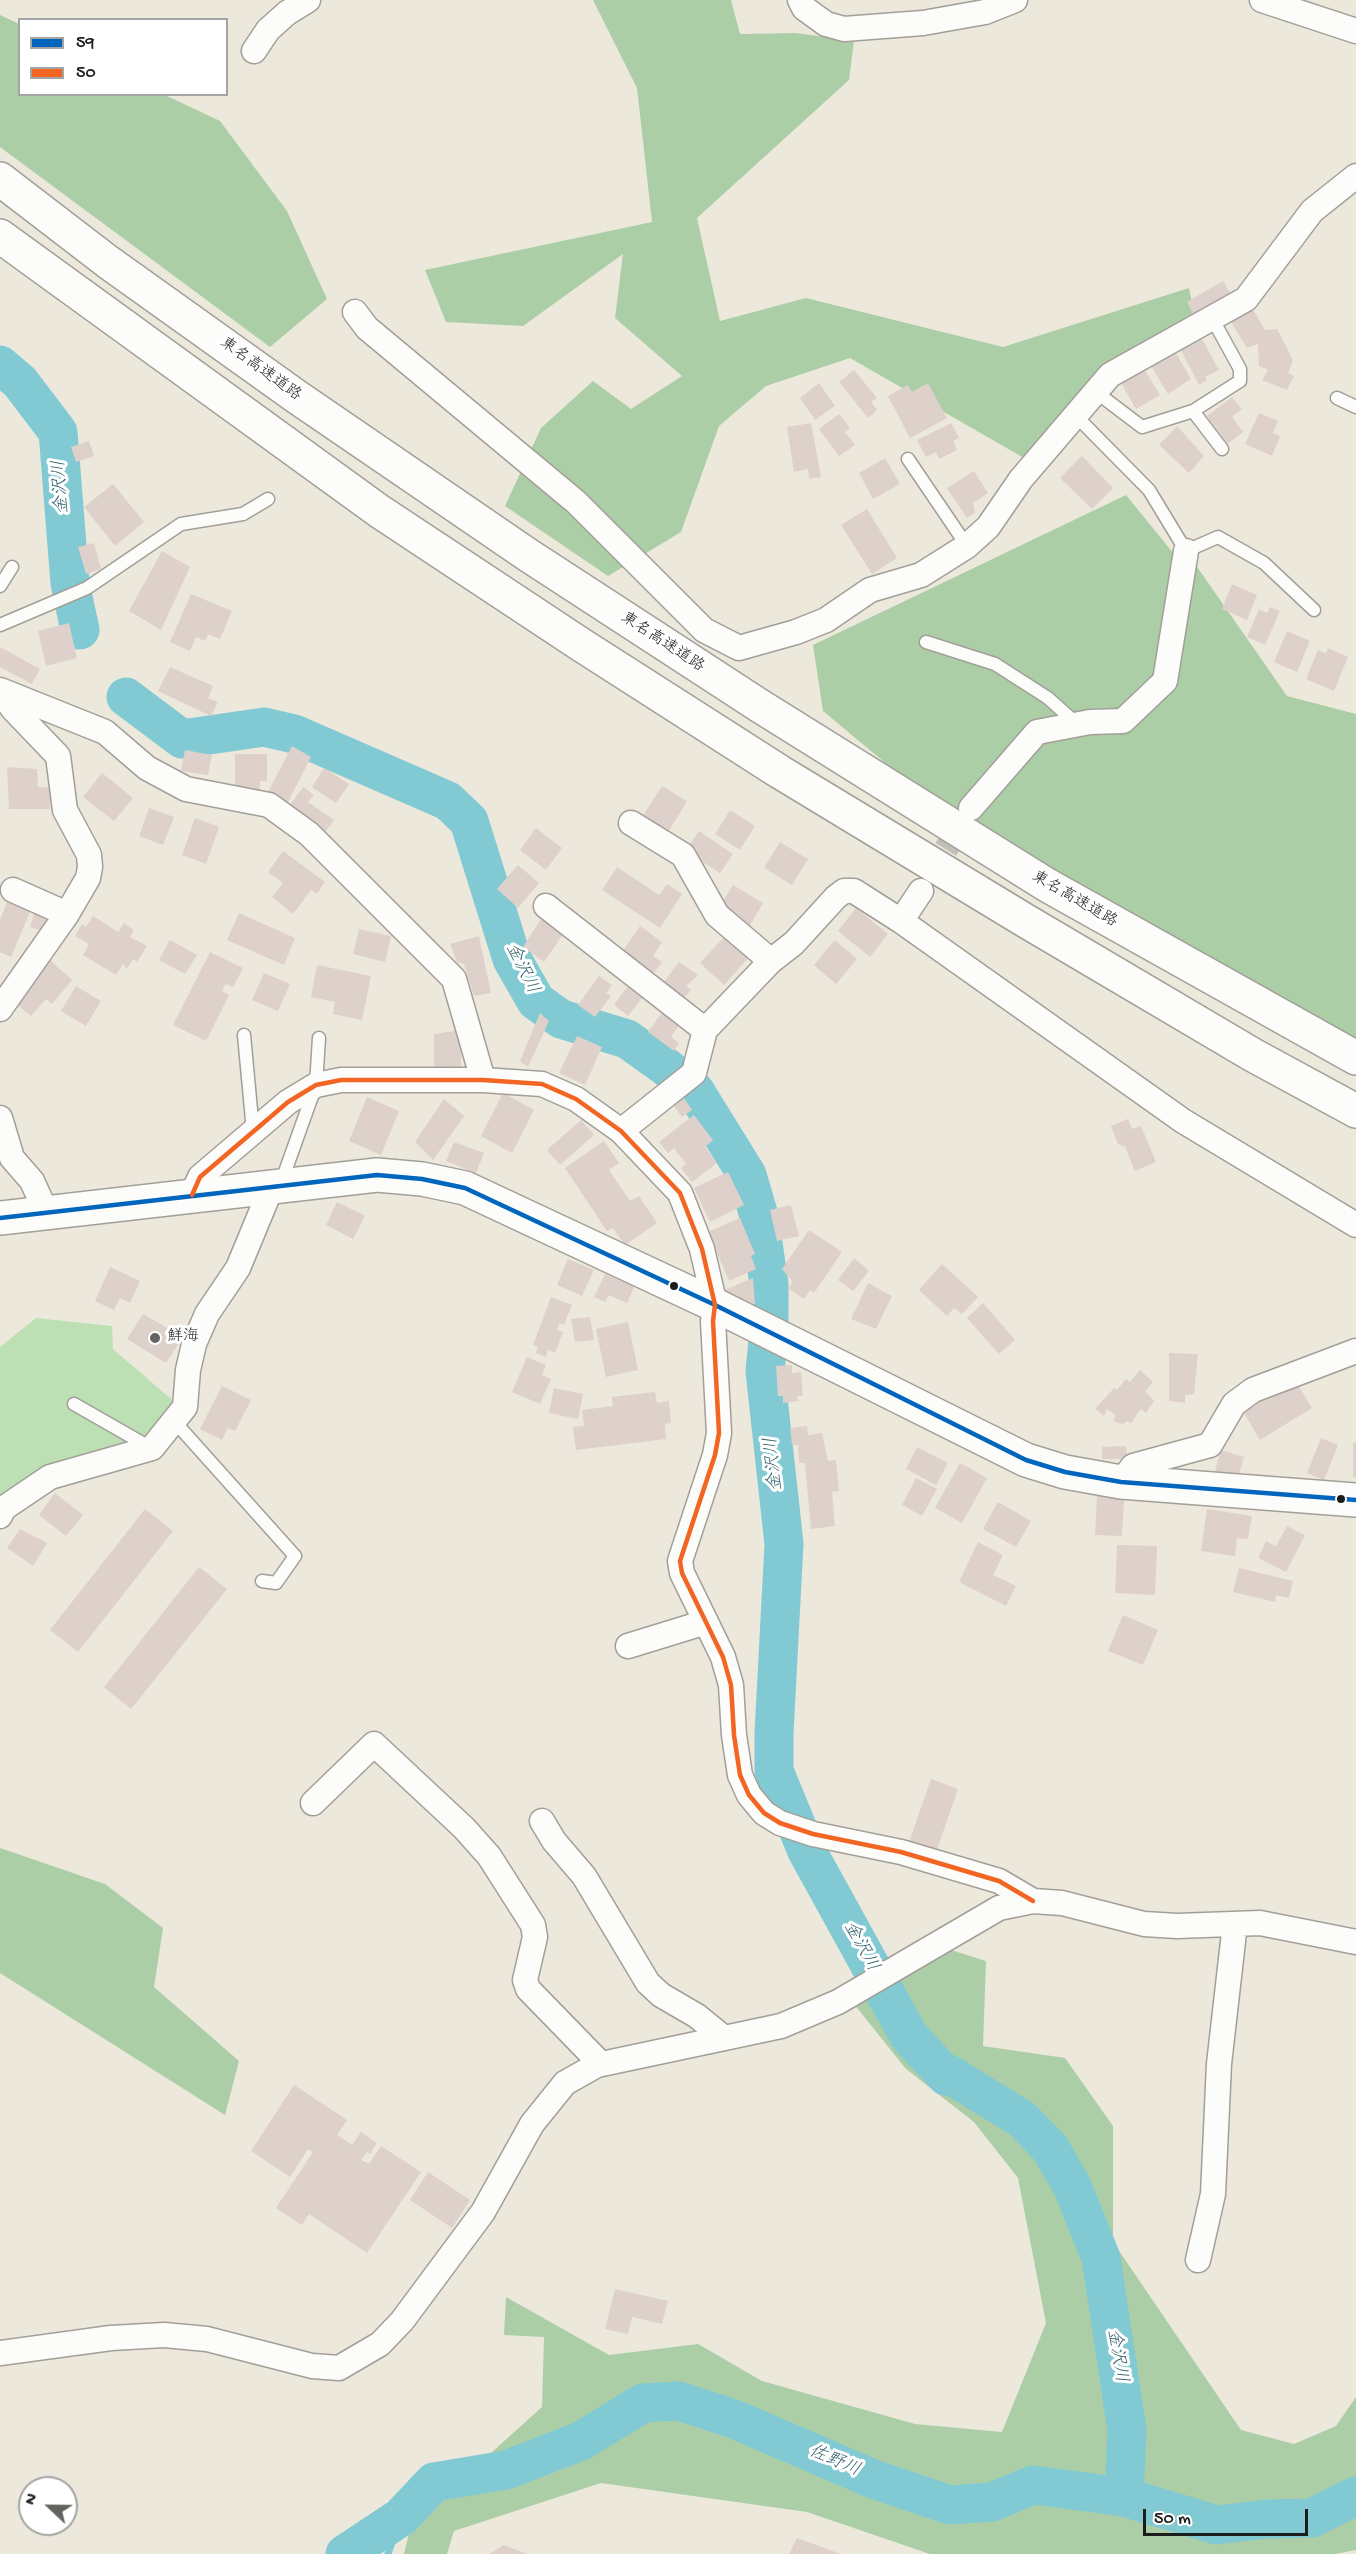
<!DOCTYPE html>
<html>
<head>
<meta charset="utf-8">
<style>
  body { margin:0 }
  #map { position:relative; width:1356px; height:2554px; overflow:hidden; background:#ede8dc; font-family:"Gochi Hand",sans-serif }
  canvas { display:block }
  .legend { position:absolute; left:18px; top:18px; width:210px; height:78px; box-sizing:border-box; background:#fff; border:2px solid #a4a4a4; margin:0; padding:8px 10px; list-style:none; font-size:18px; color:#1c1c1c }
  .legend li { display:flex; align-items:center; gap:12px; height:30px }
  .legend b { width:30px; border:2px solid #a4a4a4 }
  .north { position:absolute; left:18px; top:2476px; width:60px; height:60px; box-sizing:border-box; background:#fff; border:2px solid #a4a4a4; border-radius:50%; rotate:292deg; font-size:16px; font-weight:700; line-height:24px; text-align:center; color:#1c1c1c }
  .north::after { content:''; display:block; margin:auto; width:21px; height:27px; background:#65635f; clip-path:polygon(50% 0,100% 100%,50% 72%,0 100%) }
  .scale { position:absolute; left:1143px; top:2509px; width:165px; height:27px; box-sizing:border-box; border:3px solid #1c1c1c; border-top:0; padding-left:8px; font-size:18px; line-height:21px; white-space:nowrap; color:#1c1c1c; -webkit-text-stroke:4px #fff; paint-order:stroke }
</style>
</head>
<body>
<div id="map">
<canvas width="1356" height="2554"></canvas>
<ul class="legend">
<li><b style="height:8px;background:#0065bd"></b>59</li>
<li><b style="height:8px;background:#f26522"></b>50</li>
</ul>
<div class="north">N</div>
<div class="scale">50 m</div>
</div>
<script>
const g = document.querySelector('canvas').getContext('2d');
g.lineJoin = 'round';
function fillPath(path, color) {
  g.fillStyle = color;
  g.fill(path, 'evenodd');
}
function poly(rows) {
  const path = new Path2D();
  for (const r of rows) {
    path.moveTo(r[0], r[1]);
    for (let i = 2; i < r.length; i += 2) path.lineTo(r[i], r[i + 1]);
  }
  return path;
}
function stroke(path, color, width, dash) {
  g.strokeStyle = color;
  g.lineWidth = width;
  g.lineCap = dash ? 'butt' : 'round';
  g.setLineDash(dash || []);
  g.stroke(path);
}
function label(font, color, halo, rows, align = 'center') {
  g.font = font + ' "Gochi Hand","Klee One",sans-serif';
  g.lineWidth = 6;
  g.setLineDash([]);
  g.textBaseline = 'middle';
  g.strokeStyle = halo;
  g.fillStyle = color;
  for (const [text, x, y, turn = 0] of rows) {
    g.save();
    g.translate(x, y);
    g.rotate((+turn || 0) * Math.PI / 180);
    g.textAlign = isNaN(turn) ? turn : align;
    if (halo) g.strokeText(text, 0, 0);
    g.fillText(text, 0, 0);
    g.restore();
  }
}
const green = poly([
  [36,1318,112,1326,113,1349,178,1405,150,1439,0,1498,0,1347]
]);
const forest = poly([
  [593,0,731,0,740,34,796,33,854,41,849,80,697,218,720,321,806,298,1003,347,1189,288,1194,312,1098,377,1024,458,850,358,766,386,719,426,681,532,608,576,505,506,541,428,593,381,631,409,682,376,615,318,623,254,523,326,446,322,425,270,652,222,637,88],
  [0,15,19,24,20,94,165,95,220,121,287,211,327,299,270,347,0,147],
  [1126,495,1174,554,1186,551,1287,696,1356,714,1356,1043,944,812,823,711,813,645],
  [0,1848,105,1884,163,1928,154,1987,239,2061,225,2115,0,1973],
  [951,1950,986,1961,983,2046,1065,2058,1113,2126,1113,2242,1241,2430,1294,2444,1336,2426,1356,2397,1356,2550,1335,2554,930,2554,807,2512,601,2483,454,2531,447,2554,404,2554,411,2525,542,2407,544,2337,504,2335,506,2297,609,2355,698,2344,762,2381,915,2424,1002,2432,1046,2323,1018,2178,974,2122,906,2069,854,2004]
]);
const stream = poly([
  [388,2554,401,2517]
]);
const river = poly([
  [0,365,20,382,58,432,70,583,80,630],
  [126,697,182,739,264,727,294,734,448,801,469,821,512,959,536,1001,561,1019,627,1039,666,1067,695,1091,747,1175,759,1216,769,1284,769,1331,765,1371,784,1544,774,1733,774,1771,807,1851,909,2036,946,2076,949,2074,1022,2119,1050,2148,1072,2186,1101,2258,1127,2430,1124,2497],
  [345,2554,401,2517,434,2482,506,2470,581,2441,643,2403,679,2401,734,2419,873,2479,950,2505,992,2502,1033,2485,1124,2497,1217,2525,1267,2519,1312,2518,1356,2496]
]);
const building = poly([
  [1223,281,1230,293,1193,314,1187,302],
  [1252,308,1265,330,1277,329,1293,360,1288,373,1294,376,1287,390,1262,380,1268,370,1259,366,1258,344,1247,348,1229,319],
  [1201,337,1219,370,1205,377,1207,380,1199,385,1180,348],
  [1174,350,1191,379,1168,394,1150,364],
  [1144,369,1160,395,1136,409,1121,383],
  [854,370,877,398,871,402,877,410,868,418,839,382],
  [819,383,835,406,815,420,800,398],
  [928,383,947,418,910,438,888,396,908,385,912,392],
  [1232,397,1242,409,1232,417,1243,432,1228,444,1207,416],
  [1259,413,1278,421,1273,433,1280,436,1272,456,1245,444],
  [839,414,850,428,845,432,855,445,839,456,819,429],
  [811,423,821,477,809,479,808,469,794,472,787,427],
  [951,423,959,438,953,441,957,450,939,459,936,452,926,457,917,440],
  [1177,426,1204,456,1189,473,1159,445],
  [89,441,94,456,76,462,71,447],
  [1082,456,1113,488,1092,509,1060,478],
  [885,458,900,484,873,499,859,473],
  [974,471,988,493,973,503,975,513,967,518,947,488],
  [113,484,144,522,115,546,84,507],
  [867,509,897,558,872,574,841,525],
  [94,543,101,569,86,574,78,547],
  [162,551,190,567,161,630,129,611],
  [1232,584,1257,595,1247,620,1222,609],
  [191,594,232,611,220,639,208,634,205,641,196,637,190,651,170,642],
  [1270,607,1280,611,1265,645,1247,637,1259,609,1267,613],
  [69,623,77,658,46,666,38,631],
  [1287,631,1310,641,1297,672,1274,662],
  [0,647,40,669,32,684,0,667],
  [1328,648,1348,657,1334,691,1306,679,1318,650,1326,653],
  [170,667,213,686,208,698,218,702,211,716,158,691],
  [292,746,311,757,287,804,267,794],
  [185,750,212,755,208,775,181,771],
  [235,754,267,754,267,781,260,781,260,791,235,791],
  [7,767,37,769,38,787,50,788,50,809,9,809],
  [324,768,349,784,336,803,312,787],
  [102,773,133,798,114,821,83,797],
  [662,786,687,801,667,834,641,819],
  [303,787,314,795,308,802,334,820,323,835,287,809],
  [149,808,174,817,163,845,139,836],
  [730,810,755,826,740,850,715,834],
  [195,818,219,827,206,864,182,855],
  [536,828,562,848,546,870,520,850],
  [699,831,733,854,720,873,686,851],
  [780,842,808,859,792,885,764,868],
  [283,851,325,882,317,894,311,890,293,914,272,897,283,883,268,872],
  [518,865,539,883,518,908,497,889],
  [617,867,659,895,667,884,682,894,660,928,602,890],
  [733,885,763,903,749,927,718,909],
  [7,902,30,912,11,957,0,952,0,920],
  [856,908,888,934,870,957,838,931],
  [35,911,50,917,44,931,30,927],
  [239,913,295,938,284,965,227,940],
  [93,916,118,932,124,923,134,930,130,937,147,946,137,962,133,959,127,969,123,964,116,975,83,955,89,944,75,936,82,924,86,927],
  [541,919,563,934,544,962,523,947],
  [640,926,662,942,653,956,662,962,653,974,622,952],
  [359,929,391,936,385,962,353,954],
  [479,936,491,993,474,996,464,964,457,962,450,944],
  [725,936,749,957,724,985,700,963],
  [170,940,197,955,185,974,159,960],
  [835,940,857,959,836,984,814,965],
  [210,952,243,968,233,987,226,984,222,991,229,995,206,1041,173,1025],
  [50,960,72,980,52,1004,46,999,31,1016,14,1002],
  [679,962,698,975,686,986,691,990,679,1004,659,988],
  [317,965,371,976,362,1020,333,1014,335,1002,311,997],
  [264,973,290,984,278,1011,252,1000],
  [599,976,612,985,606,993,611,996,595,1017,578,1005],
  [76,986,101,1001,86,1026,61,1011],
  [627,987,642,998,628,1016,614,1005],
  [663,1011,680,1024,671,1037,679,1043,674,1051,648,1032],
  [540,1013,549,1021,528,1067,520,1061],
  [461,1030,461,1066,434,1069,434,1034],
  [577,1036,602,1047,585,1085,559,1073],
  [503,1093,534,1110,512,1153,481,1136],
  [367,1097,399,1111,381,1155,349,1141],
  [684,1098,692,1110,682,1117,674,1106],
  [444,1099,464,1116,433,1160,415,1142],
  [694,1115,713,1140,705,1147,717,1163,692,1182,681,1168,686,1164,674,1148,668,1153,659,1142],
  [1128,1119,1132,1129,1141,1126,1156,1162,1135,1171,1125,1147,1118,1144,1111,1126],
  [581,1120,594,1135,560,1165,547,1150],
  [604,1141,619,1163,609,1170,630,1201,639,1196,657,1223,625,1245,613,1228,607,1231,565,1168],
  [454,1142,484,1153,476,1173,446,1161],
  [728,1172,744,1205,710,1222,694,1188],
  [337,1202,365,1216,353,1239,326,1225],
  [791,1205,799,1236,777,1241,770,1210],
  [740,1218,755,1254,751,1256,756,1269,729,1281,708,1232],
  [809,1230,842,1252,814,1293,810,1290,804,1299,788,1288,793,1282,782,1269],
  [854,1258,869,1271,853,1291,838,1280],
  [568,1259,594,1270,582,1296,557,1285],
  [942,1264,978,1297,962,1314,954,1308,947,1316,919,1290],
  [110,1267,140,1281,130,1303,120,1298,114,1310,95,1301],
  [605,1274,634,1287,627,1303,609,1295,605,1302,594,1297],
  [753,1278,755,1304,747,1306,722,1291],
  [868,1283,892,1296,876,1329,851,1319],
  [551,1297,572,1305,564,1325,560,1323,557,1330,563,1332,555,1353,548,1350,546,1357,536,1353,538,1347,533,1345],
  [983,1303,1015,1340,999,1354,967,1318],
  [143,1314,183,1337,166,1363,127,1339],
  [590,1317,594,1340,575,1342,571,1319],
  [628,1322,638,1370,606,1377,596,1329],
  [1169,1353,1198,1354,1194,1394,1185,1395,1185,1403,1169,1401],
  [527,1357,546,1365,542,1375,551,1379,540,1404,512,1392],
  [792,1365,792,1373,801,1372,803,1396,797,1396,798,1401,783,1403,783,1396,778,1396,776,1366],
  [1140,1370,1153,1382,1145,1391,1154,1401,1146,1413,1141,1409,1131,1423,1127,1421,1123,1424,1113,1421,1116,1415,1107,1409,1104,1416,1095,1409,1114,1388,1117,1390,1126,1379,1130,1382],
  [1293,1377,1312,1408,1260,1440,1241,1408],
  [222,1386,251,1400,235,1431,228,1428,222,1440,200,1429],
  [554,1388,583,1394,578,1419,549,1413],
  [655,1392,657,1403,669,1401,671,1423,665,1424,666,1439,576,1450,573,1427,584,1426,582,1410,613,1406,612,1397],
  [807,1426,808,1435,822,1433,828,1461,836,1460,839,1491,832,1492,835,1526,811,1529,805,1463,799,1463,798,1445,792,1445,790,1428],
  [1321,1438,1338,1445,1324,1480,1307,1473],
  [1353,1443,1356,1443,1356,1477,1353,1477],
  [1126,1446,1127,1459,1102,1459,1102,1447],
  [917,1447,948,1463,936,1485,906,1469],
  [1221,1450,1244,1457,1238,1478,1215,1471],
  [960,1463,987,1478,962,1523,935,1508],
  [916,1478,937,1489,922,1516,902,1505],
  [55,1493,83,1515,66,1536,39,1515],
  [1097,1496,1124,1498,1122,1536,1095,1535],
  [998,1502,1031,1521,1016,1547,983,1529],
  [145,1509,173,1531,78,1652,50,1630],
  [1207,1509,1252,1516,1248,1539,1237,1538,1235,1556,1201,1551],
  [1287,1526,1305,1535,1286,1572,1258,1558,1266,1541,1276,1546],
  [20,1529,47,1543,33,1566,7,1548],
  [978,1542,1003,1555,993,1575,1016,1586,1006,1606,959,1582],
  [1117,1545,1157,1546,1155,1595,1115,1593],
  [199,1567,227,1589,131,1709,104,1687],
  [1239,1568,1293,1581,1289,1598,1276,1595,1275,1602,1233,1592],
  [1123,1615,1158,1630,1143,1665,1108,1651],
  [931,1779,958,1789,935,1855,908,1845],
  [294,2085,347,2120,337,2135,352,2145,361,2132,377,2143,370,2154,367,2152,361,2160,369,2164,381,2146,421,2172,367,2253,309,2214,302,2225,276,2208,313,2152,308,2149,290,2177,251,2151],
  [428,2172,470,2200,452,2228,410,2200],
  [615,2289,668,2301,662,2324,632,2317,628,2334,605,2329],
  [797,2538,841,2554,789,2554],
  [504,2545,527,2554,489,2554]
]);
const streetTunnel = poly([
  [927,880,967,815]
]);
const lane = poly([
  [1096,392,1142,427,1193,411,1240,381,1240,369,1212,318],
  [1337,398,1356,407],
  [1193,411,1222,449],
  [1076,416,1149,490,1186,551,1218,537,1264,563,1314,610],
  [908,459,967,546],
  [0,586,12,567],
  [0,625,87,588,181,524,243,514,268,499],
  [926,642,995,664,1048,698,1077,724],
  [244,1035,253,1131],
  [281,1183,316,1085,319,1038],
  [74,1404,151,1448],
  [174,1421,295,1556,276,1583,262,1581]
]);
const street = poly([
  [800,0,804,8,826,24,844,29,923,23,985,12,1015,0],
  [1262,0,1356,31],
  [254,51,268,30,287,13,308,0],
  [355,312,367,328,576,502,704,630,739,648,796,632,826,620,870,590,921,575,967,546,988,527,1021,479,1110,375,1246,299,1312,211,1356,176],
  [0,690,105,732,147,768,186,789,269,805,309,834,454,979,483,1080],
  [971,808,1037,732,1090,722,1123,721,1165,681,1186,551],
  [631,823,683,855,717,915,771,961],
  [13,890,67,914],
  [921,891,901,921,1183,1121,1356,1225],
  [546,906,705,1030],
  [0,1009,67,914,88,878,90,867,89,855,65,810,58,756,13,709,0,690],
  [0,1118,12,1158,32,1181,46,1212],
  [621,1131,694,1073,705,1030,771,961,794,943,836,897,844,891,854,891,901,921],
  [192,1195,200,1177,288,1102,316,1085,341,1080,483,1080,542,1084,576,1099,621,1131,680,1193,702,1249,715,1305,713,1321,719,1433,715,1455,680,1561,682,1573,723,1657,731,1685,734,1735,740,1775,749,1795,764,1813,780,1823,813,1834,901,1852,999,1881,1033,1901],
  [1121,1482,1133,1466,1210,1445,1234,1404,1253,1390,1356,1351],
  [0,1516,4,1508,50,1477,152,1448,185,1407,188,1370,194,1344,207,1314,238,1268,272,1186],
  [628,1646,706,1622],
  [313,1803,374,1744,464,1828,489,1856,533,1925,535,1937,525,1980,528,1989,601,2064],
  [542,1821,554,1841,584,1876,648,1983,661,1995,697,2016,724,2038],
  [1198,2260,1213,2194,1219,2064,1235,1924],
  [0,2353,111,2338,164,2335,207,2339,312,2366,339,2368,380,2344,402,2321,483,2212,532,2124,565,2083,597,2065,781,2026,838,2002,999,1908,1033,1901,1062,1903,1144,1924,1177,1926,1260,1923,1356,1942]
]);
const primary = poly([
  [0,1218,377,1175,422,1179,465,1188,715,1305,1026,1460,1065,1472,1121,1482,1356,1500]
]);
const highway = poly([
  [0,179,108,262,297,397,528,555,760,706,1047,885,1356,1058],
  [0,236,379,511,580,644,780,772,1026,921,1253,1055,1356,1111]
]);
const bus1 = poly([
  [0,1218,377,1175,422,1179,465,1188,715,1305,1026,1460,1065,1472,1121,1482,1356,1500]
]);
const bus2 = poly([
  [192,1195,200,1177,288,1102,316,1085,341,1080,483,1080,542,1084,576,1099,621,1131,680,1193,702,1249,715,1305,713,1321,719,1433,715,1455,680,1561,682,1573,723,1657,731,1685,734,1735,740,1775,749,1795,764,1813,780,1823,813,1834,901,1852,999,1881,1033,1901]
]);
const markers = [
  [674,1286,5,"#1c1c1c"],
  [155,1338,6,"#65635f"],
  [1341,1499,5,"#1c1c1c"]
];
const streetNames = [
  ["東名高速道路",260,370,36],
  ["東名高速道路",662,643,33],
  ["東名高速道路",1074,900,30]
];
const poiNames = [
  ["鮮海",167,1338]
];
const waterNames = [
  ["金沢川",62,487,-94],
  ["金沢川",521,969,64],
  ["金沢川",775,1464,-96],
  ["金沢川",860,1947,61],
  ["金沢川",1116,2356,81],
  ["佐野川",834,2462,23]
];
fillPath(green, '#bce0b3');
fillPath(forest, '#accea7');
stroke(stream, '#81cad4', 7);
stroke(river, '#81cad4', 39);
fillPath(building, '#ded0ca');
stroke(streetTunnel, '#c3bfb6', 24, [24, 12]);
stroke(lane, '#a29f98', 15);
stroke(street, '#a29f98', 27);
stroke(primary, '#a29f98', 36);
stroke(highway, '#a29f98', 36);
stroke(lane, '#fcfcfa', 12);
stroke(street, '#fcfcfa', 24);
stroke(primary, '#fcfcfa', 33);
stroke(highway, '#fcfcfa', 33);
stroke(bus1, '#0065bd', 4.5);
stroke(bus2, '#f26522', 4.5);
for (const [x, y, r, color] of markers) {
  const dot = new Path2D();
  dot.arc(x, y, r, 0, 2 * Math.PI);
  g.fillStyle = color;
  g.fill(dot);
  stroke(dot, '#fff', 2);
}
label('16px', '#1c1c1c', '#fff', streetNames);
label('16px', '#1c1c1c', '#fff', poiNames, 'left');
label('italic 18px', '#35646d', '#fff', waterNames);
</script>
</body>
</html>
